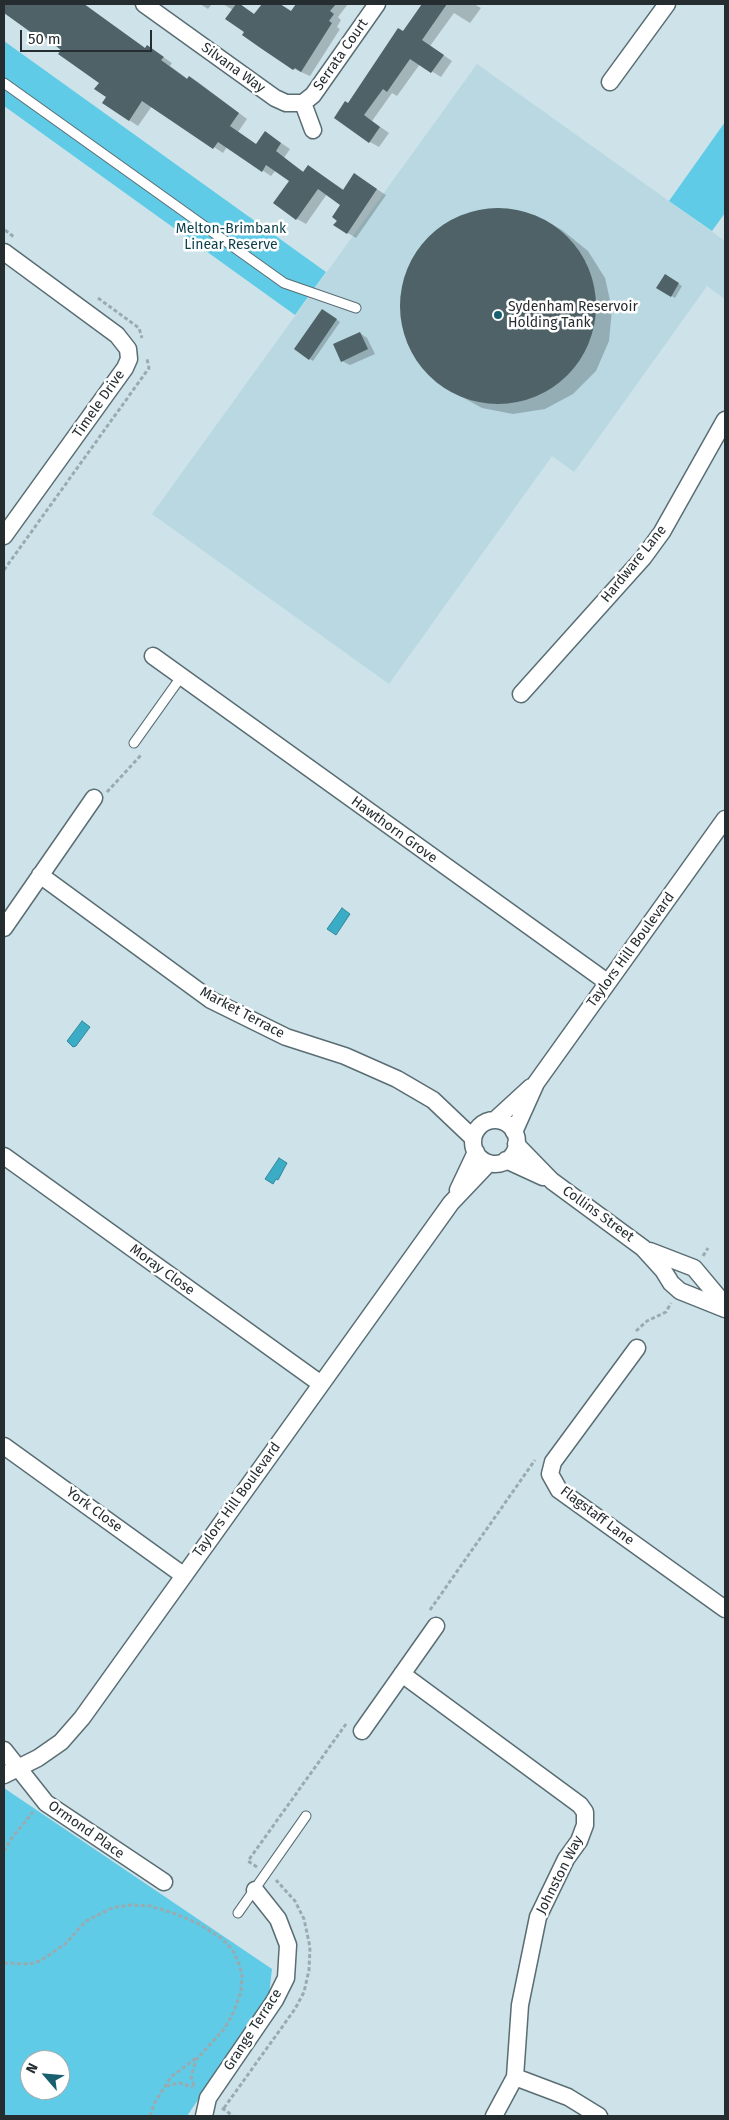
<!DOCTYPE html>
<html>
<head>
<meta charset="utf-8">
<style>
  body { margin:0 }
  #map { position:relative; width:729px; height:2120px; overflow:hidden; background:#cde3e9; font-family:"Fira Sans",sans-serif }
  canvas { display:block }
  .frame { position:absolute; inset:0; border:5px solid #252d30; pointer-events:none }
  .north { position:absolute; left:20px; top:2050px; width:50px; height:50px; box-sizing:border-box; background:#fff; border:1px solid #a8abac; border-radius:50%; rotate:297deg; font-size:14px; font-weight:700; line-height:20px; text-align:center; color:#252d30 }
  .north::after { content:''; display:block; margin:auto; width:18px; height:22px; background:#186070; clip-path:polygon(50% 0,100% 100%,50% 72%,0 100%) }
  .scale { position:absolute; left:20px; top:30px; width:132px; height:22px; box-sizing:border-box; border:2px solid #252d30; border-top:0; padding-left:6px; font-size:15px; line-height:18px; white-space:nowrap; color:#252d30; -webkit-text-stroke:4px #fff; paint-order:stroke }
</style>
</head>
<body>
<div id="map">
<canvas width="729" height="2120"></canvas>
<div class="frame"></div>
<div class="north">N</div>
<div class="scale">50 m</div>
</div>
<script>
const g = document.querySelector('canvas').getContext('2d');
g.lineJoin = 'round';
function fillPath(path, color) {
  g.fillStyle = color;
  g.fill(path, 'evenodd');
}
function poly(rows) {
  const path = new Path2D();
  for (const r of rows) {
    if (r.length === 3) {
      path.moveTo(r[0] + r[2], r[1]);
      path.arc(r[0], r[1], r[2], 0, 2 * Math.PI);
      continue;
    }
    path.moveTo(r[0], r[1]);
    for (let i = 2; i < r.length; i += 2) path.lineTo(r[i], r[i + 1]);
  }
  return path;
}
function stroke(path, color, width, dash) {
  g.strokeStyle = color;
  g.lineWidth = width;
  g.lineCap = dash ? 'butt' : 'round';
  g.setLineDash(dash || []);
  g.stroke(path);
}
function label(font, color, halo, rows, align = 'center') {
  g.font = font + ' "Fira Sans",sans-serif';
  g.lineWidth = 5;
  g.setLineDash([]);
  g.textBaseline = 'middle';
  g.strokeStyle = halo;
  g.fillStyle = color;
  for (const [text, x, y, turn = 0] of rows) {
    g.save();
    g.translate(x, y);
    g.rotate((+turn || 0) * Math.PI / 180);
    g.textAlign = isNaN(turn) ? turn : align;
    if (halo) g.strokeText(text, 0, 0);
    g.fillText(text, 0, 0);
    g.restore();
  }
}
const built = poly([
  [477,64,725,241,725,299,707,286,574,472,552,456,389,684,152,514]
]);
const green = poly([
  [4,41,326,272,295,315,4,106],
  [725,122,725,213,712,231,669,201],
  [4,1788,272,1969,269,1995,187,2116,4,2116],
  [30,2060,60,2060,60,2090,30,2090]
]);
const water = poly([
  [342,908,350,914,336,935,327,929,342,908],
  [82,1021,90,1027,76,1046,73,1047,67,1041,82,1021],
  [279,1158,287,1163,278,1180,276,1179,273,1184,265,1179,279,1158]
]);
const shadow = poly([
  [4,4,84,4,146,49,156,52,172,63,170,66,188,79,190,77,198,82,247,119,238,132,257,145,274,138,290,149,284,158,304,172,309,167,344,190,363,180,386,195,356,238,335,225,342,205,327,194,306,224,297,219,291,180,276,170,271,176,227,147,223,153,152,106,138,126,129,120,107,97,100,83,47,38,46,40,37,35,4,11],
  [200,4,212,4,208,9],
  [223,4,239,4,255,15,263,4,280,4,292,12,298,4,348,4,338,17,341,20,337,27,340,29,310,76,294,69,260,46,246,32,233,10],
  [422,4,474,4,481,8,470,23,454,13,430,46,452,61,441,77,420,64,397,96,392,93,372,121,389,133,379,147,370,142,348,104,403,32],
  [484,210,516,210,546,221,562,230,588,251,605,278,612,309,609,341,596,371,573,394,545,409,513,414,482,408,453,392,437,383,416,359,403,329,401,297,409,266,427,239,453,220],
  [665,276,682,286,675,298,658,288],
  [326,312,340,322,313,361,310,359],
  [360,333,367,338,375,354,350,365,342,361]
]);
const building = poly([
  [4,4,84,4,145,48,147,45,164,57,161,60,187,79,189,76,239,113,230,126,256,144,265,131,281,143,276,151,303,172,308,165,343,190,354,173,377,189,347,234,333,225,337,221,332,217,340,205,318,189,296,220,273,203,289,181,266,165,262,172,218,142,213,149,142,101,129,121,102,103,106,97,94,89,99,83,58,54,61,50,39,32,36,36,4,13],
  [236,4,240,4,254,14,262,4,280,4,291,11,296,4,336,4,330,11,334,14,329,21,332,23,301,72,295,68,293,70,259,47,242,35,244,32,225,19],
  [422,4,447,4,422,40,444,55,431,73,410,59,387,92,383,89,364,115,380,127,369,143,334,118,345,101,348,103,398,28,403,31],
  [498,306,98],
  [665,274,679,283,671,297,656,288],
  [322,309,337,319,309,360,294,349],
  [360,332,368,349,341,362,333,344]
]);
const path = poly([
  [5,230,14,237],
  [98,298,139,328,142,338],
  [4,570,149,368,147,359],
  [107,792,142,754],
  [703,1256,708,1248],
  [636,1331,647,1321,666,1312,671,1303],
  [430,1610,535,1460],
  [4,1851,11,1839,33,1812],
  [257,1867,248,1861,346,1724],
  [4,1963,29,1964,40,1961,65,1944,86,1921,112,1908,130,1905,150,1906,176,1914,197,1923,221,1938,232,1949,238,1961,242,1974,241,1992,234,2011,225,2028,196,2060,191,2077,195,2088],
  [166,2086,179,2083,193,2087],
  [222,2108,233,2116],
  [224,2108,295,2009,304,1992,309,1970,310,1947,304,1919,295,1901,276,1880],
  [150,2116,155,2102,171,2077,196,2058]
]);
const service = poly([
  [4,83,284,283,356,308],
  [134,743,181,677],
  [238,1913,306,1816]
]);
const minor = poly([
  [144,4,275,98,286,103,303,103,313,130],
  [610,82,667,4],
  [303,103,313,95,377,4],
  [4,252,117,335,128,349,129,359,125,368,4,536],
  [153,656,607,982],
  [521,694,643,558,662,532,725,420],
  [40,875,211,1000,286,1037,345,1056,397,1079,433,1100,473,1138],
  [4,928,94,798],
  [495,1120,531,1087],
  [495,1142,22],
  [514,1132,536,1083,725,819],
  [516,1144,552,1181,643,1248,663,1270,671,1283,680,1291,725,1309],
  [4,1156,321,1384],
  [506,1160,543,1177],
  [458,1190,476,1152],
  [650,1251,694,1268,725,1305],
  [637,1348,553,1462,550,1474,559,1490,725,1609],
  [4,1446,183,1575],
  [402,1674,580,1805,585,1812,585,1825,579,1841,566,1859,538,1917,520,2005,515,2077],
  [362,1731,436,1626],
  [4,1750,46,1803,164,1882],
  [4,1775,38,1758,61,1742,82,1718,451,1203,489,1163],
  [204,2116,208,2098,275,2000,286,1978,288,1945,278,1919,255,1890],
  [494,2116,515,2077,568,2097,599,2116]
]);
const markers = [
  [498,315,5,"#186070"]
];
const streetNames = [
  ["Serrata Court",341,55,-55],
  ["Silvana Way",233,68,36],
  ["Timele Drive",99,404,-55],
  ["Hardware Lane",634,564,-51],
  ["Hawthorn Grove",394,830,36],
  ["Taylors Hill Boulevard",631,950,-54],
  ["Market Terrace",242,1013,28],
  ["Collins Street",598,1214,36],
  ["Moray Close",162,1270,36],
  ["Taylors Hill Boulevard",237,1500,-54],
  ["York Close",94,1510,36],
  ["Flagstaff Lane",597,1516,37],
  ["Ormond Place",86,1830,35],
  ["Johnston Way",560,1875,-63],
  ["Grange Terrace",253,2030,-57]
];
const parkNames = [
  ["Melton-Brimbank",231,229],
  ["Linear Reserve",231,245]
];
const poiNames = [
  ["Sydenham Reservoir",508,307],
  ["Holding Tank",508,323]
];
fillPath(built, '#b9d8e1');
fillPath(green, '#5fcbe6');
fillPath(water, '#3bacc6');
stroke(water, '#348699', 1);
fillPath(shadow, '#0003');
fillPath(building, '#4e6267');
stroke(service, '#596d73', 11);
stroke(minor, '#596d73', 19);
stroke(path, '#99abb0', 3, [4, 2.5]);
stroke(service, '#fff', 9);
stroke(minor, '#fff', 16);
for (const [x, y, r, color] of markers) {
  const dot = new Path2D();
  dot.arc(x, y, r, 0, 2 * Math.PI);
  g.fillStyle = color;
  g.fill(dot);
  stroke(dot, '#fff', 2);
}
label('14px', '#252d30', '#fff', streetNames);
label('14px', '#0a3e49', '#fff', parkNames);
label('14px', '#252d30', '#fff', poiNames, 'left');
</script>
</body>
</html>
